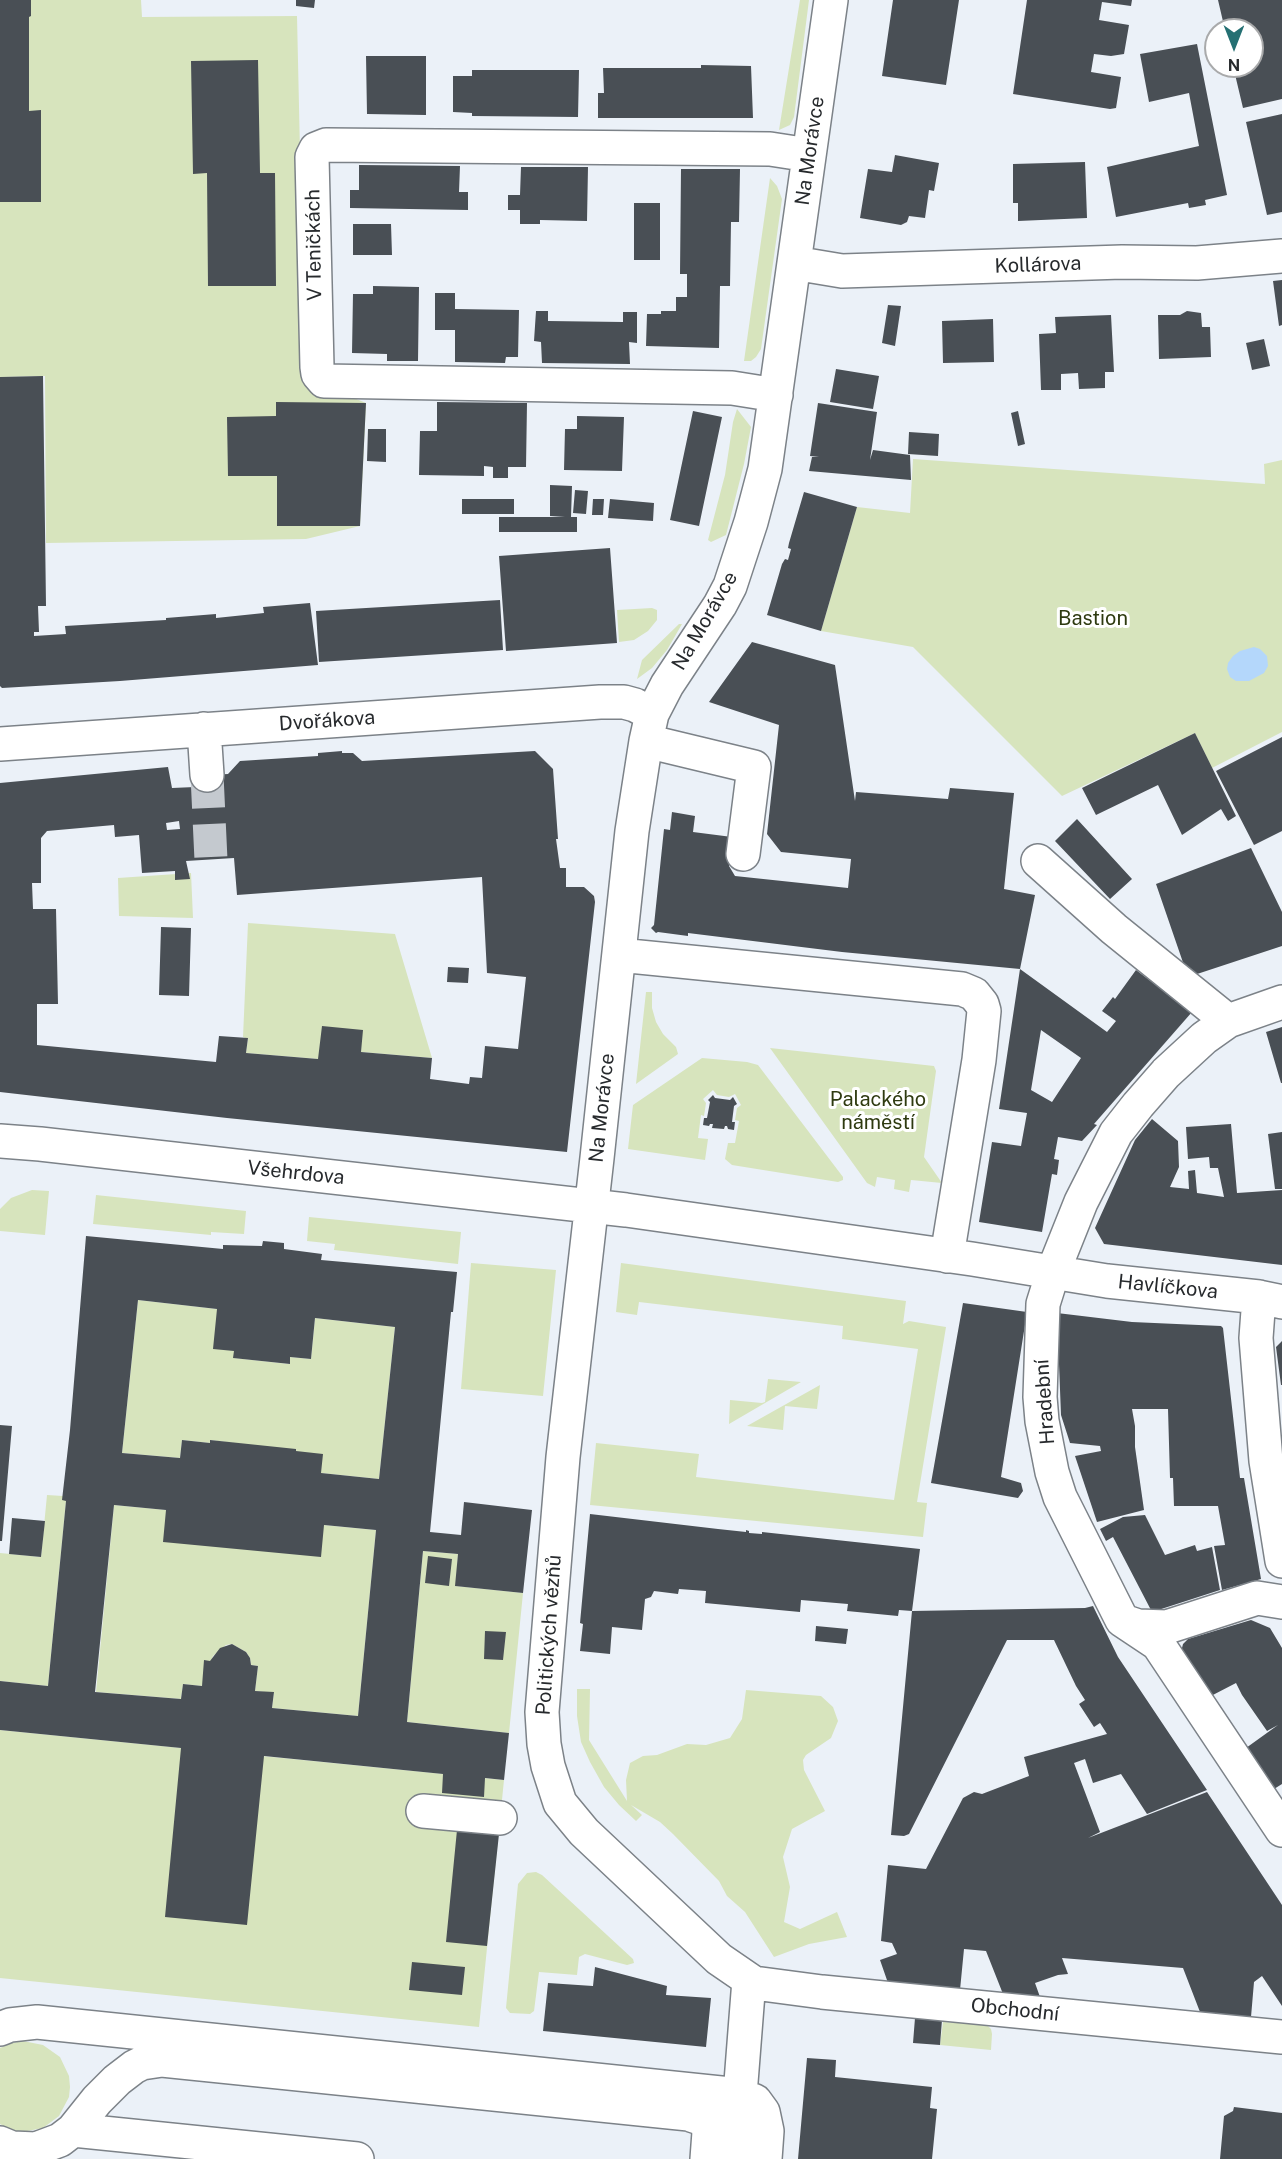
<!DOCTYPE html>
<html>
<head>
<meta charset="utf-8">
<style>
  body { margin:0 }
  #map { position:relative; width:1282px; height:2159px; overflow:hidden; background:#ebf1f8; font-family:"Public Sans",sans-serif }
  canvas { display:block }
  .north { position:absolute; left:1204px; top:18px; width:60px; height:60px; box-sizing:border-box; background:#fff; border:2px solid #a9aaab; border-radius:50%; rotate:180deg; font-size:16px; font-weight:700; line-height:24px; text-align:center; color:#272a2d }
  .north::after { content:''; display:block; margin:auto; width:21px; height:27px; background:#257073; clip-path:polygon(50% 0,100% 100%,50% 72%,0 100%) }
</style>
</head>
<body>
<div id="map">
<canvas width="1282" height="2159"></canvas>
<div class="north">N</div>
</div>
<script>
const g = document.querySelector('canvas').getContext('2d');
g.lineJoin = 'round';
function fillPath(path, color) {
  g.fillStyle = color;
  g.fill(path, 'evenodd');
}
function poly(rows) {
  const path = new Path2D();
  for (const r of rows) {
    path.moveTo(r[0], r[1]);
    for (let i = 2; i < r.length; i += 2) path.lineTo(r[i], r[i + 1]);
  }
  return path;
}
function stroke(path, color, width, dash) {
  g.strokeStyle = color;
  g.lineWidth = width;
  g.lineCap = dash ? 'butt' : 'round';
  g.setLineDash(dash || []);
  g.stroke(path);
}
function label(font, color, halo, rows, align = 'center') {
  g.font = font + ' "Public Sans",sans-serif';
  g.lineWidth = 6;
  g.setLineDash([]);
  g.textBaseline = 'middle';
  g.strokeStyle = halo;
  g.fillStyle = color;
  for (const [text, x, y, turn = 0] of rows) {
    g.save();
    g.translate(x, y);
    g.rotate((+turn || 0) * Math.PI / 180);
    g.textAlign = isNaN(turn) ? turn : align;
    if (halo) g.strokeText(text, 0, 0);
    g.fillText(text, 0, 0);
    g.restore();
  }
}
const green = poly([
  [0,0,141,0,142,17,297,16,305,378,366,403,360,526,306,539,46,543,45,376,0,377],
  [800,0,809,0,794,117,790,125,779,130],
  [770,178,777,186,782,199,761,349,756,357,751,361,744,361],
  [737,409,751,427,744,464,726,535,711,542,708,540,725,475,733,422],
  [913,459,1265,484,1264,464,1282,460,1282,732,1212,768,1195,733,1062,796,913,647,821,631,857,507,910,513],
  [652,608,657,610,657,620,648,631,634,640,619,642,617,610],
  [679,624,682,624,667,650,652,668,637,679,642,660],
  [191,873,193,918,119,916,118,878],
  [248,923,395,934,432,1058,361,1052,318,1059,246,1053,248,1039,243,1037],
  [646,992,652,992,652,1008,656,1022,663,1034,676,1047,678,1054,636,1084],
  [770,1048,934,1066,936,1071,924,1157,942,1183,911,1180,909,1192,894,1189,895,1180,877,1177,875,1187,867,1183],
  [702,1058,747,1062,758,1065,843,1177,843,1180,838,1182,732,1165,725,1159,728,1143,735,1143,739,1121,735,1120,737,1108,741,1105,735,1094,729,1097,717,1095,713,1090,703,1099,706,1103,704,1116,701,1115,698,1138,708,1139,705,1160,628,1149,633,1105],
  [32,1190,49,1191,45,1235,0,1231,0,1209,11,1198],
  [96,1195,246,1211,244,1234,211,1232,211,1235,93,1224],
  [309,1217,461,1232,458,1264,334,1250,335,1244,307,1241],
  [471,1263,556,1270,543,1396,461,1389],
  [621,1263,906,1301,903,1324,909,1321,946,1327,917,1502,927,1503,923,1537,590,1505,596,1443,699,1454,696,1477,894,1500,918,1349,842,1339,843,1326,639,1302,637,1315,616,1312],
  [138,1300,217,1309,234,1351,234,1358,289,1364,290,1357,311,1359,315,1318,395,1327,379,1479,321,1473,296,1451,210,1440,210,1443,182,1440,180,1458,122,1453],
  [768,1379,801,1382,729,1424,730,1400,762,1403,765,1402],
  [820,1385,817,1409,785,1406,783,1430,747,1426],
  [47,1495,63,1496,66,1501,48,1686,0,1681,0,1553,41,1557],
  [114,1505,376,1530,358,1716,272,1708,274,1693,255,1691,258,1666,251,1665,250,1658,246,1652,232,1644,226,1645,213,1656,202,1686,183,1684,181,1699,96,1692],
  [423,1551,458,1554,456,1586,523,1593,509,1733,407,1722],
  [577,1689,590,1689,589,1740,627,1801,626,1780,630,1763,643,1756,657,1755,687,1744,706,1745,730,1738,742,1719,746,1690,821,1696,833,1707,838,1721,831,1738,806,1755,803,1760,804,1770,825,1811,792,1829,783,1857,790,1887,784,1922,800,1929,837,1912,847,1937,809,1944,774,1957,745,1912,727,1896,719,1881,673,1834,660,1822,631,1805,642,1815,636,1821,619,1805,604,1787,590,1762,581,1742,577,1716],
  [0,1730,504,1780,479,2027,0,1978],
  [536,1872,542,1875,633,1959,634,1963,627,1965,585,1954,579,1957,577,1975,539,1972,534,2011,530,2014,510,2013,506,2008,518,1884,527,1873],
  [943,2022,987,2025,991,2029,992,2034,991,2050,940,2045],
  [23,2041,43,2045,60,2057,69,2076,70,2087,69,2097,59,2116,43,2128,22,2132,11,2130,0,2124,0,2048,12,2043]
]);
const water = poly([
  [1254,647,1260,649,1267,656,1268,666,1264,673,1249,681,1236,681,1230,677,1227,669,1228,663,1233,656,1240,651]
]);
const building = poly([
  [0,0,31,0,31,16,29,17,29,111,41,110,41,202,0,202],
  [296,0,315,0,314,8,296,6],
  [893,0,959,0,946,85,882,76],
  [1027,0,1132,0,1131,6,1102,2,1099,20,1129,25,1124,54,1111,56,1094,54,1091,72,1121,77,1116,108,1110,109,1013,94],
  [1218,0,1282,0,1282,99,1243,108,1233,66,1252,66,1252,30,1225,30],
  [1197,44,1227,195,1205,200,1206,205,1189,208,1188,203,1116,217,1107,167,1199,146,1189,93,1149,102,1140,54],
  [366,56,426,56,426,115,367,114],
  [258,60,260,173,275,173,276,286,208,286,207,173,193,174,191,61],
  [701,65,751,66,753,118,598,118,598,93,604,93,603,68,701,68],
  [472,70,579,70,578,117,472,116,472,113,453,112,453,76,472,76],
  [1282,114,1282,212,1267,215,1246,122],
  [895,155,939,163,934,191,929,190,925,218,909,216,907,222,901,225,860,218,868,169,892,172],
  [1085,162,1087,218,1018,221,1018,203,1013,203,1013,164],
  [359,165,460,166,459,192,468,192,468,210,350,208,350,190,359,190],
  [521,167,588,167,587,221,540,220,540,224,520,224,520,210,508,210,508,195,520,195],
  [681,169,740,169,739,222,731,222,730,286,720,286,719,348,646,346,647,314,661,314,661,311,676,311,676,297,687,297,687,274,680,274],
  [634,203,660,203,660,260,634,260],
  [353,224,391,224,392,255,353,255],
  [1282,280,1282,325,1279,326,1273,281],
  [373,286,419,287,418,361,387,361,387,354,352,353,353,294,373,294],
  [435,293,455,293,455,309,519,310,518,357,506,357,505,363,455,362,455,330,435,330],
  [888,305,901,306,895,346,882,343],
  [536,311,548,311,548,321,623,322,623,312,637,312,637,343,629,342,630,364,542,363,541,342,534,341],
  [1187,311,1201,313,1202,327,1210,327,1211,357,1159,359,1158,315,1180,315],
  [1111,315,1114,372,1105,372,1105,388,1079,389,1078,373,1061,374,1061,390,1041,390,1039,334,1056,333,1055,317],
  [993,319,994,362,943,363,942,321],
  [1264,339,1270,366,1252,370,1246,343],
  [836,369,879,376,873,409,830,402],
  [43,376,46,606,38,606,39,632,34,632,34,636,66,634,65,626,166,620,166,618,216,614,216,618,264,613,263,607,310,603,318,665,120,681,2,688,0,686,0,377],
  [276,402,366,403,360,526,277,526,277,476,228,476,227,417,276,416],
  [437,402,527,403,526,467,508,467,508,478,493,478,493,467,484,466,484,476,419,475,420,431,437,431],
  [818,403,877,412,870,460,873,450,910,455,911,480,809,471,812,457,819,457,810,456],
  [693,411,722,417,699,526,670,520],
  [1018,411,1025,444,1018,446,1011,413],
  [577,416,624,417,622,471,564,470,565,429,577,429],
  [368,429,386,429,386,462,367,461],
  [909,432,939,434,938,456,908,454],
  [550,485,572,486,571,517,577,517,577,532,499,532,499,517,565,517,550,516],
  [575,490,588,491,586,514,573,513],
  [804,492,857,507,821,631,767,615,782,564,785,559,788,560,791,549,788,548,789,543],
  [462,499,514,499,514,514,462,514],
  [593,499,604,499,603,515,592,515],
  [610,499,654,503,653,521,608,518],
  [610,548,617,643,506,651,499,556],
  [500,600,503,650,319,662,316,611],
  [752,642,835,665,855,801,856,792,948,799,950,788,1014,793,1004,889,1035,895,1020,969,842,952,688,933,688,936,658,932,656,933,651,928,654,925,664,829,670,830,672,812,695,816,693,832,732,837,729,866,735,876,848,888,851,859,781,852,767,834,779,725,709,702],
  [1195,733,1236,816,1228,821,1221,809,1182,835,1158,785,1096,815,1082,788],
  [1282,737,1282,831,1254,845,1216,771],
  [342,751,342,753,353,753,362,761,535,751,553,769,558,839,556,839,560,868,566,868,566,887,584,887,594,896,595,902,567,1152,227,1118,0,1092,0,783,168,767,172,788,195,787,194,776,228,774,240,761,318,756,318,753],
  [179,821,180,829,167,830,166,823],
  [114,825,115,837,139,835,142,873,175,871,175,880,190,879,186,861,234,858,237,895,482,877,487,973,526,977,518,1049,485,1046,482,1078,470,1077,469,1084,430,1079,432,1058,361,1052,363,1030,322,1026,318,1059,246,1053,248,1038,219,1036,216,1062,37,1045,37,1004,58,1004,56,909,33,909,32,883,41,883,41,838,47,831],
  [1077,819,1132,879,1110,899,1055,841],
  [1251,848,1282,912,1282,946,1188,977,1156,884],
  [161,927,191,928,189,996,159,995],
  [448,967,469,968,468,983,447,982],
  [1020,969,1107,1032,1116,1021,1102,1011,1113,997,1115,999,1136,970,1192,1012,1094,1124,1097,1125,1082,1141,1058,1137,1054,1159,1059,1160,1057,1175,1052,1174,1042,1232,979,1222,992,1142,1021,1146,1027,1113,999,1109],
  [1041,1030,1081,1058,1052,1102,1031,1090],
  [1282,1027,1282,1083,1281,1083,1266,1032],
  [713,1095,715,1098,730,1100,733,1097,737,1104,734,1106,732,1122,735,1122,734,1130,728,1129,727,1126,725,1126,724,1129,712,1128,713,1124,710,1124,709,1126,703,1125,704,1118,707,1118,710,1102,708,1100],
  [1152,1119,1178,1141,1179,1167,1170,1187,1189,1189,1188,1171,1195,1170,1197,1193,1224,1197,1218,1168,1210,1168,1209,1157,1188,1159,1186,1127,1231,1124,1237,1193,1282,1190,1282,1265,1104,1244,1095,1228,1135,1140],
  [1282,1132,1282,1189,1275,1189,1268,1134],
  [86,1236,223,1249,223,1245,262,1246,263,1241,284,1243,284,1249,322,1254,321,1260,457,1272,453,1312,451,1312,430,1532,461,1535,464,1502,532,1510,523,1593,455,1586,458,1554,423,1551,407,1722,509,1733,504,1780,485,1778,484,1797,442,1793,443,1774,264,1756,247,1925,165,1917,181,1748,0,1730,0,1681,48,1686,66,1501,62,1500,70,1430],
  [138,1300,217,1309,213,1349,234,1351,233,1358,290,1364,290,1357,311,1359,315,1318,395,1327,379,1479,321,1473,323,1454,296,1451,296,1449,210,1440,210,1443,182,1440,180,1458,122,1453],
  [114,1505,166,1510,163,1542,321,1557,324,1525,376,1530,358,1716,272,1708,274,1692,255,1691,258,1666,251,1665,250,1658,246,1652,232,1644,220,1648,210,1661,204,1660,202,1686,183,1684,181,1699,95,1692],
  [963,1303,1027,1312,1001,1477,1021,1483,1023,1491,1018,1498,931,1483],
  [1057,1313,1132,1322,1221,1326,1223,1328,1240,1478,1244,1478,1261,1579,1222,1590,1214,1546,1225,1545,1218,1506,1174,1506,1173,1478,1170,1478,1168,1409,1132,1409,1135,1426,1135,1447,1144,1510,1097,1522,1075,1456,1101,1451,1100,1446,1070,1443,1061,1415],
  [1282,1341,1282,1385,1281,1385,1276,1347],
  [0,1425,12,1426,2,1541,0,1541],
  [590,1514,718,1529,746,1532,746,1530,749,1531,749,1533,762,1534,762,1532,920,1549,912,1611,899,1610,898,1616,847,1611,848,1604,801,1600,800,1612,705,1603,706,1591,679,1589,678,1594,654,1591,651,1597,645,1599,642,1630,612,1627,610,1654,580,1651,583,1624,580,1623],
  [1145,1515,1165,1555,1195,1545,1197,1551,1212,1547,1220,1590,1152,1612,1113,1537,1106,1541,1100,1529,1123,1517],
  [12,1518,45,1521,41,1557,9,1554],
  [428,1556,452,1559,449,1586,425,1583],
  [1093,1606,1118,1657,1207,1790,1147,1814,1121,1774,1093,1783,1085,1759,1074,1763,1100,1832,1088,1838,1207,1792,1282,1905,1282,2006,1262,1976,1254,1982,1251,2017,1200,2012,1183,1968,1062,1958,1068,1974,1058,1975,1035,1983,1040,1997,1003,1994,986,1951,964,1949,960,1990,888,1983,880,1960,897,1954,892,1943,881,1941,888,1865,926,1869,963,1798,974,1792,982,1794,1029,1776,1024,1757,1107,1734,1100,1723,1094,1727,1079,1704,1085,1700,1076,1686,1054,1640,1007,1640,909,1834,904,1836,891,1835,912,1611,1085,1608],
  [1251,1620,1270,1628,1282,1648,1282,1784,1274,1789,1246,1748,1278,1725,1267,1731,1242,1695,1236,1683,1209,1697,1181,1652,1183,1644,1188,1639],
  [816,1626,848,1629,846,1644,815,1641],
  [485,1631,506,1632,503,1660,484,1659],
  [457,1830,499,1834,487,1946,446,1942],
  [412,1962,465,1967,462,1995,409,1990],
  [595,1967,667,1986,666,1995,711,1998,706,2047,543,2031,548,1983,593,1986],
  [915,2018,942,2020,940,2045,913,2043],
  [807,2058,836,2060,835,2077,932,2087,930,2108,937,2109,932,2159,798,2159],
  [1234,2107,1282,2113,1282,2159,1220,2159,1224,2116,1233,2111]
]);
const minorTunnel = poly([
  [207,775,211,860]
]);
const minor = poly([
  [831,0,765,469,751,522,730,586,720,605,667,685,652,714,646,741,632,831,597,1158,563,1457,542,1712,544,1744,548,1766,560,1803,584,1832,719,1959,754,1983,822,1992,1282,2037],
  [794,263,842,271,1122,262,1197,263,1282,256],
  [776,395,732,388,324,381,318,374,317,367,312,157,316,149,326,145,770,149,809,155],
  [204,729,207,775],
  [646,741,754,767,743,854],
  [0,744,600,702,624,702,635,705,652,714],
  [1038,861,1114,929,1228,1021],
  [619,955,962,989,974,994,982,1004,984,1011,979,1060,947,1256],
  [1282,1002,1228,1021,1204,1038,1166,1073,1138,1105,1116,1133,1081,1202,1053,1272,1043,1304,1040,1397,1042,1421,1052,1472,1060,1497,1122,1620,1158,1644,1282,1830],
  [0,1141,40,1144,626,1210,972,1259,1107,1281,1259,1297,1282,1302],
  [1259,1297,1256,1338,1266,1461,1282,1561],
  [1126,1622,1138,1626,1167,1627,1257,1598,1282,1602],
  [423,1811,500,1818],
  [0,2029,10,2025,37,2022,740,2095,755,2101,763,2112,767,2131,765,2159],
  [691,2115,703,2119,707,2125,709,2132,707,2159],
  [73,2130,357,2159],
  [0,2143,12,2148,36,2149,60,2140,73,2130,97,2100,117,2080,134,2067,142,2063,162,2060,718,2117,740,2095],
  [735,2159,749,1980]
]);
const streetNames = [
  ["Na Morávce",810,151,-82],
  ["V Teničkách",314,245,-91],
  ["Kollárova",1038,265,-2],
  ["Na Morávce",705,621,-60],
  ["Dvořákova",327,721,-4],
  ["Na Morávce",602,1108,-84],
  ["Všehrdova",296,1173,6],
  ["Havlíčkova",1168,1287,6],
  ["Hradební",1045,1402,-94],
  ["Politických vězňů",549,1635,-86],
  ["Obchodní",1015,2010,6]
];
const parkNames = [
  ["Bastion",1093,619],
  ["Palackého",878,1100],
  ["náměstí",878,1123]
];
fillPath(green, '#d7e4bd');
fillPath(water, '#b4d7fb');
fillPath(building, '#494f55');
stroke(minorTunnel, '#c4c9cf', 33, [33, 16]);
stroke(minor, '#7c8288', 36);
stroke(minor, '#fff', 33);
label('20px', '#272a2d', '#fff', streetNames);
label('20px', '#2e3a10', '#fff', parkNames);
</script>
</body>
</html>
